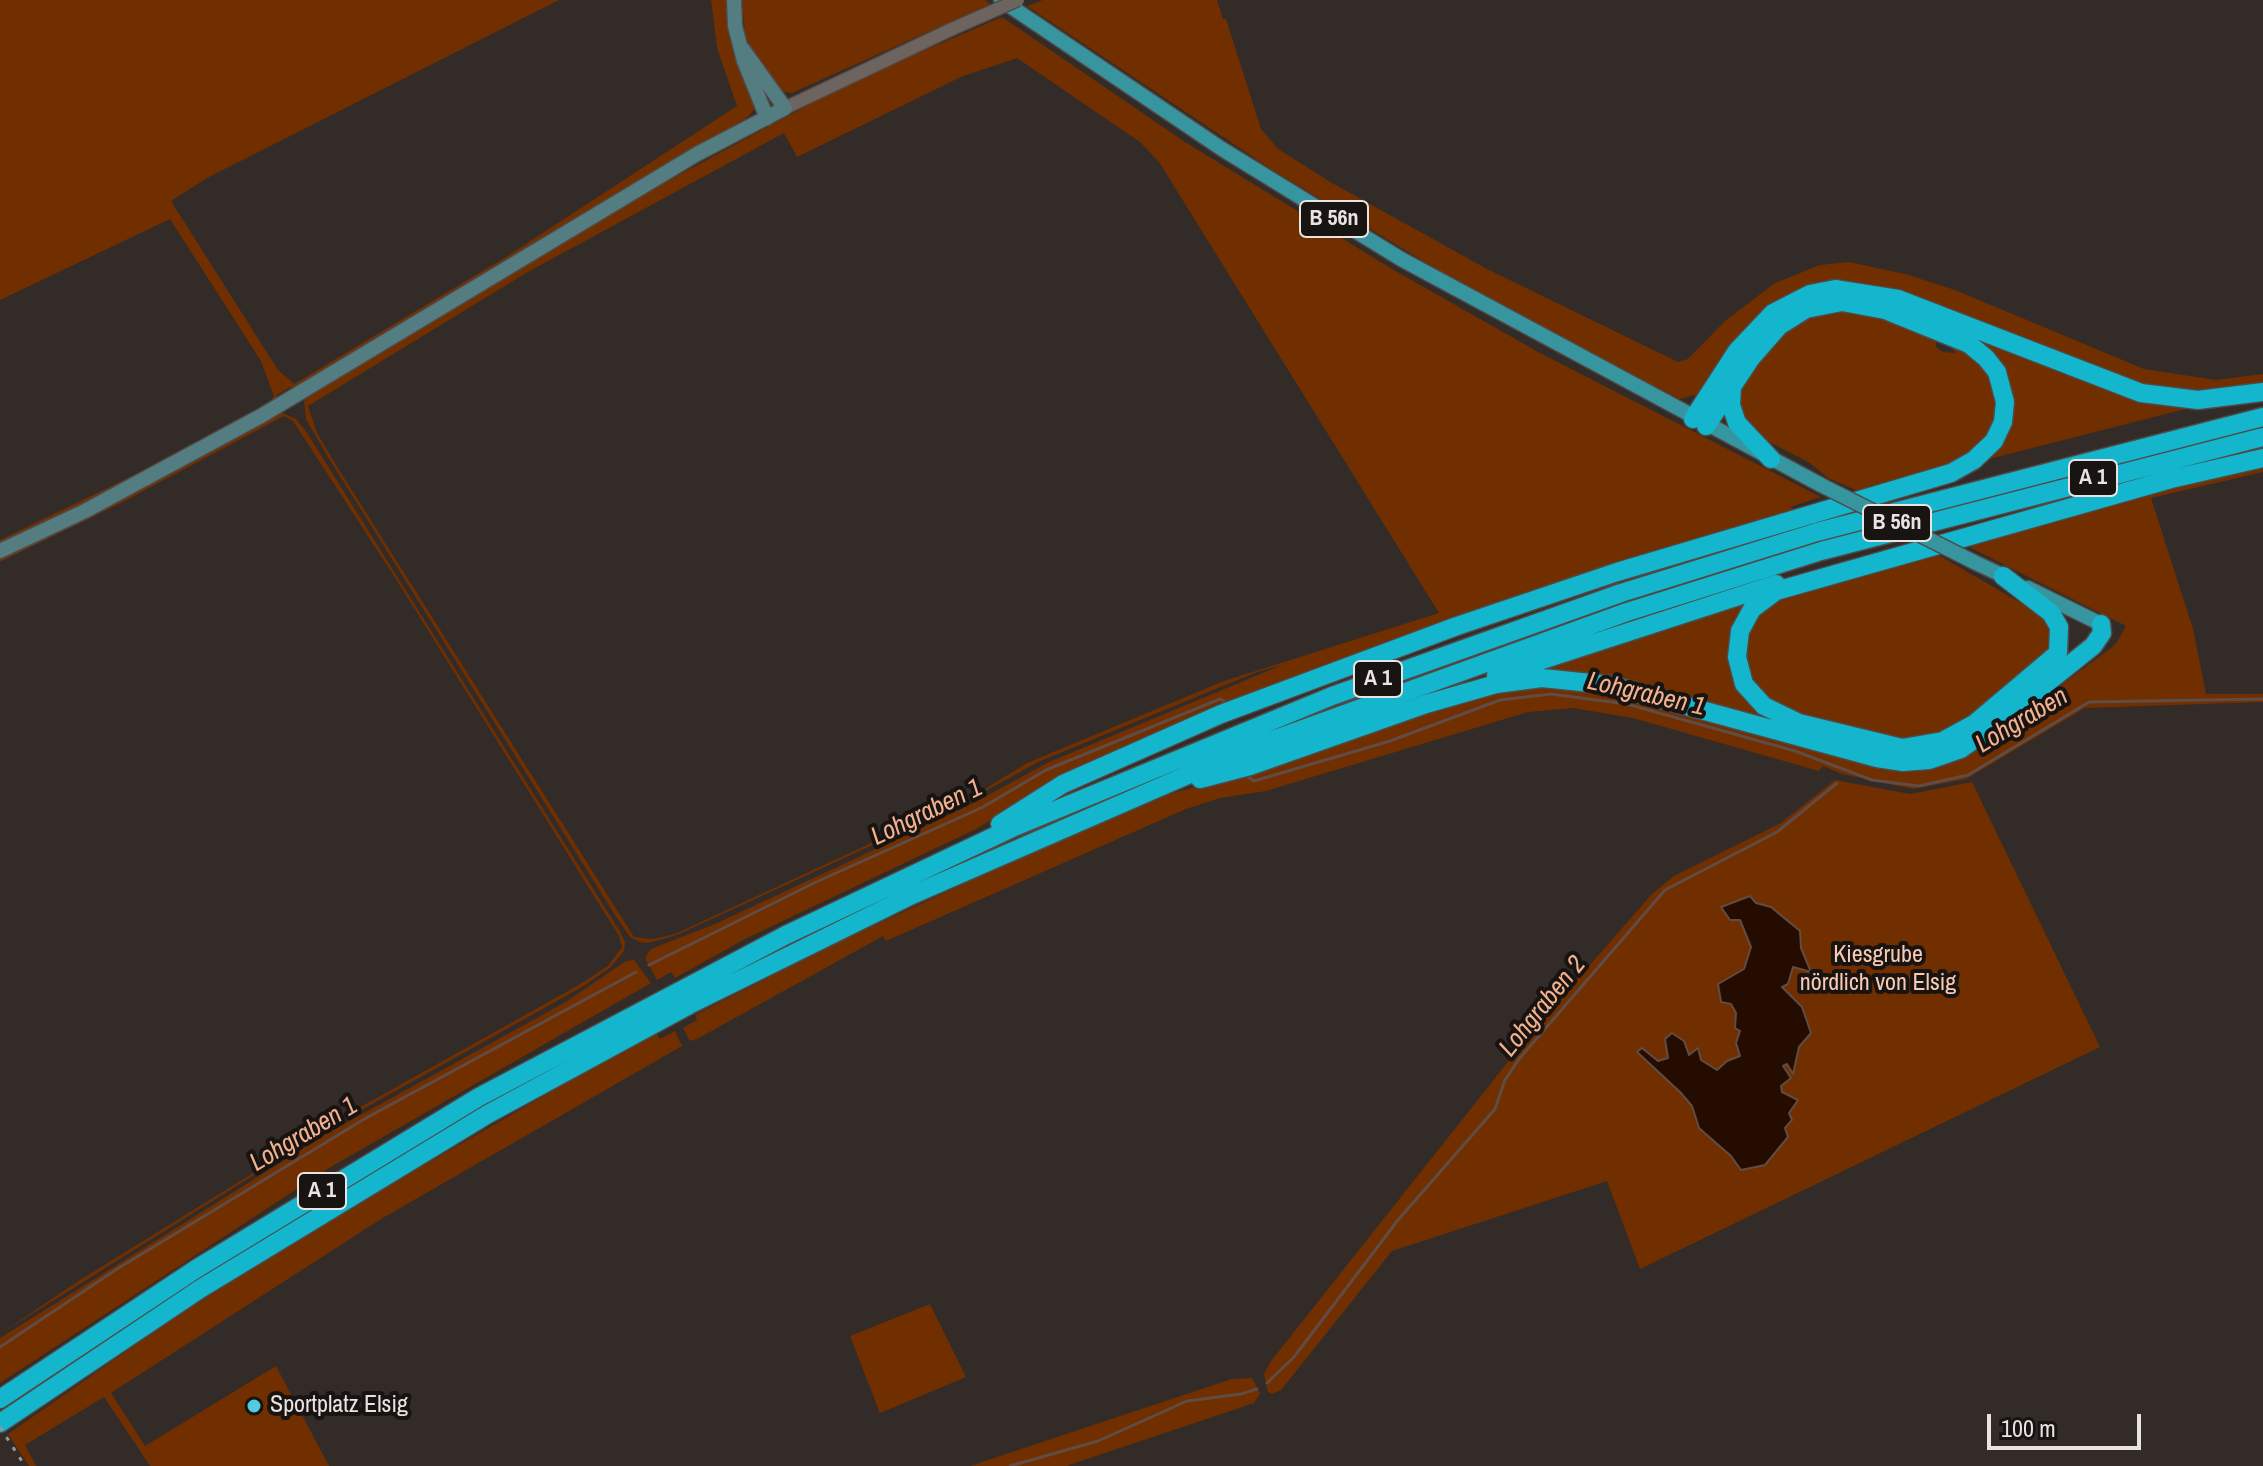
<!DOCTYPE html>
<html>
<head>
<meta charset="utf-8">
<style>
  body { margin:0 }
  #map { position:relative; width:2263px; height:1466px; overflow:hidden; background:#332b27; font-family:"Archivo Narrow",sans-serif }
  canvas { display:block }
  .scale { position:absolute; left:1987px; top:1414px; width:154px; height:36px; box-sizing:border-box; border:4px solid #e9e3e1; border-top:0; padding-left:10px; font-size:24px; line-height:28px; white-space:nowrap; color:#e9e3e1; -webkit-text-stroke:6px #181412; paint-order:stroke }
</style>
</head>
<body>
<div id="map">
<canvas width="2263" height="1466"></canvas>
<div class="scale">100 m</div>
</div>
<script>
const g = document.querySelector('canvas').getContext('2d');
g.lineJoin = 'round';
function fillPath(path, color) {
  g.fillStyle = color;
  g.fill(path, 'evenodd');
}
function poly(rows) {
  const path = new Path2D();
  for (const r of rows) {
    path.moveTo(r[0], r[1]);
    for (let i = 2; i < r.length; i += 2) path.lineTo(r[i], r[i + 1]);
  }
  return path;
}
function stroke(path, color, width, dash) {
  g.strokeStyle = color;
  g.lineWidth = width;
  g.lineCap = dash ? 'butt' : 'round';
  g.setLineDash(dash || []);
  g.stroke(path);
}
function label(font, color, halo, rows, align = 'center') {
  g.font = font + ' "Archivo Narrow",sans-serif';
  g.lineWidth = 8;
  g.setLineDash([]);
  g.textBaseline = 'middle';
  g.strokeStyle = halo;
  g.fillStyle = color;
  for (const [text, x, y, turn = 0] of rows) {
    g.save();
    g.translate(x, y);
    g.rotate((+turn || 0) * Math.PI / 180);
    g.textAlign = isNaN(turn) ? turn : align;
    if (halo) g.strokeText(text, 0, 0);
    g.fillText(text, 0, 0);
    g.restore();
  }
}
const green = poly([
  [0,0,559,0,207,178,171,201,278,370,294,384,509,255,737,106,717,48,711,0,726,0,729,38,756,107,748,117,299,389,290,387,277,395,276,402,127,484,0,546,0,540,165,460,270,402,274,396,261,361,170,219,0,300],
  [742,0,985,0,990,4,792,93,780,91,760,65,745,35],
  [1043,0,1217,0,1223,19,1226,19,1261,129,1278,149,1332,183,1487,269,1678,362,1688,359,1725,321,1775,283,1820,265,1849,262,1905,274,1955,290,2144,369,2216,380,2263,374,2263,388,2237,392,2159,392,1842,284,1700,394,1679,399,1458,282,1271,169,1027,6],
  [1002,17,1185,142,1392,269,1540,353,1821,497,1790,507,1797,511,1568,579,1468,614,1042,789,976,829,745,939,675,978,671,972,657,980,645,958,651,949,715,924,970,805,1049,762,1282,665,1257,672,1038,762,968,801,677,935,648,943,640,942,630,937,615,915,328,457,306,419,304,401,307,396,666,182,851,82],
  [1017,58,1140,142,1159,162,1439,613,1224,681,1027,763,977,794,675,934,652,939,634,937,336,465,317,433,308,406,526,273,784,133,797,157,963,76],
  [1843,294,2193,407,1985,460,2001,437,1995,361,1831,299],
  [1864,310,1936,338,1936,347,1943,352,1956,353,1948,344,1954,342,1987,367,1999,401,1990,436,1955,464,1858,491,1828,478,1810,463,1754,434,1741,422,1736,393,1780,332,1819,311],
  [280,412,296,419,307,433,619,930,625,942,624,951,610,968,582,987,329,1128,0,1334,80,1280,357,1109,577,986,608,966,622,947,619,936,394,576,293,421,284,416,123,502,0,562,0,556],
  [2263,466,2263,472,2151,498,2193,629,2206,694,2263,694,2263,702,2085,708,1966,779,1913,789,1842,774,1823,766,1819,771,1633,718,1573,708,1528,712,1266,791,1220,798,1186,809,886,941,883,936,697,1039,690,1041,683,1028,697,1020,695,1015,843,940,1013,861,1173,793,1251,772,1505,688,1583,686,1886,768,2013,721,2115,645,2126,626,1961,543],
  [1935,553,2050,620,2053,649,1966,723,1920,743,1806,719,1770,704,1746,673,1746,630,1768,602],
  [1756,597,1736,627,1753,702,1940,752,1521,675],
  [1835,780,1910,794,1972,782,2100,1047,1640,1269,1607,1181,1392,1251,1281,1390,1272,1394,1268,1392,1264,1374,1271,1361,1534,1029,1652,894,1674,876,1781,823],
  [634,960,651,983,329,1168,0,1383,0,1338,328,1133,564,1003,626,961],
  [675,1031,682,1046,381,1219,111,1393,145,1446,276,1366,329,1466,150,1466,104,1397,25,1445,36,1466,29,1466,8,1434,174,1318,336,1216,580,1075,657,1034,660,1039],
  [930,1304,966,1377,880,1413,850,1336],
  [1252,1378,1260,1393,1254,1403,1066,1466,970,1466,1232,1379]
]);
const water = poly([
  [1750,896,1756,903,1771,907,1800,931,1801,948,1811,972,1793,967,1788,984,1782,987,1802,1007,1811,1033,1799,1047,1793,1074,1787,1064,1783,1066,1791,1078,1781,1086,1782,1092,1798,1100,1789,1113,1792,1120,1785,1128,1788,1137,1765,1165,1741,1170,1731,1156,1699,1128,1692,1106,1680,1092,1637,1052,1642,1048,1658,1061,1668,1058,1665,1039,1672,1033,1684,1041,1689,1055,1698,1048,1701,1060,1717,1070,1727,1061,1740,1056,1736,1043,1740,1031,1735,1028,1736,1013,1731,1004,1721,1002,1718,984,1744,969,1751,947,1740,920,1730,920,1721,907,1750,896]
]);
const stream = poly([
  [1248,777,1254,781,1390,741,1500,700,1551,694,1627,704,1795,751,1872,780,1919,786,1968,775,2089,702,2263,699],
  [649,965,814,883,983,807,1046,770,1220,699,1224,701],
  [0,1347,117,1269,366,1118,636,972],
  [1267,1383,1294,1357,1398,1220,1495,1109,1505,1080,1519,1059,1665,890,1777,832,1837,783],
  [1010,1466,1098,1441,1187,1401,1241,1394,1257,1389]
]);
const tertiary = poly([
  [785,108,952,29]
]);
const secondary = poly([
  [734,0,735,26,744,61,767,118],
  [0,551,85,511,261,416,697,154,785,108,742,48]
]);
const primary = poly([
  [1001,0,1222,149,1401,259,1821,485],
  [1974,562,2010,579],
  [2028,588,2101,624]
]);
const motorway = poly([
  [1732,387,1731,405,1737,423,1771,459],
  [1693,419,1737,351,1773,313,1810,294,1835,289,1898,299,2141,393,2198,400,2263,392],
  [2003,576,2051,613,2059,627,2058,653,1974,724,1943,741,1902,748,1799,723,1764,706,1744,684,1737,657,1740,631,1752,609,1776,591,2171,479,2263,458],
  [1496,675,1776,584],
  [1200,779,1250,766,1426,704,1496,684,1542,678,1610,685,1877,758,1903,762,1929,760,1961,749,1992,727,2093,646,2102,633,2101,624],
  [1000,824,1063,784,1221,714,1457,626,1617,572,1951,473,1974,460,1994,441,2003,422,2005,402,1997,372,1986,358,1969,344,1885,310,1842,302,1806,309,1779,326,1751,358,1706,426],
  [0,1399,196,1269,479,1097,786,935,1012,828,1332,696,1621,593,1817,532,2263,417],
  [0,1423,200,1289,488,1114,689,1005,912,895,1245,750,1627,612,1821,551,2263,437]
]);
const rail = poly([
  [0,1427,25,1466]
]);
const tertiaryBridge = poly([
  [952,29,1018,0]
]);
const primaryBridge = poly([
  [1821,485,1974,562]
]);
const markers = [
  [254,1406,8,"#54cade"]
];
const shields = [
  [1334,219,68],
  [2093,478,48],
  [1897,523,68],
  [1378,679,48],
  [322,1191,48]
];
const shieldNames = [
  ["B 56n",1334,219],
  ["A 1",2093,478],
  ["B 56n",1897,523],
  ["A 1",1378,679],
  ["A 1",322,1191]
];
const parkNames = [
  ["Kiesgrube",1878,956],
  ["nördlich von Elsig",1878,984]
];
const poiNames = [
  ["Sportplatz Elsig",270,1406]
];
const waterNames = [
  ["Lohgraben 1",1646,695,13],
  ["Lohgraben",2022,721,-31],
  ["Lohgraben 1",927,813,-26],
  ["Lohgraben 2",1543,1007,-51],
  ["Lohgraben 1",304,1135,-31]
];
fillPath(green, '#712f00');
fillPath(water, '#250c01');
stroke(water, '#604c44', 2);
stroke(stream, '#604c44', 3);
stroke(tertiary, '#514946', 15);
stroke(secondary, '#514946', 17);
stroke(primary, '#514946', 17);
stroke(motorway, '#514946', 21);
stroke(tertiary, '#6e645f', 12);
stroke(secondary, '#537d80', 14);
stroke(primary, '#3795a0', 14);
stroke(motorway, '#13b6cc', 18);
stroke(rail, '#9c9693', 3, [4, 8]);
stroke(tertiaryBridge, '#514946', 15, []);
stroke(primaryBridge, '#514946', 17, []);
stroke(tertiaryBridge, '#6e645f', 12);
stroke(primaryBridge, '#3795a0', 14);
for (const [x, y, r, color] of markers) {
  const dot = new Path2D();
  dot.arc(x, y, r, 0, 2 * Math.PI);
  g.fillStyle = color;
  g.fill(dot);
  stroke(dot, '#181412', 3);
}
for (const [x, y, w] of shields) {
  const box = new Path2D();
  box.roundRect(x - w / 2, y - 18, w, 36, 6);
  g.fillStyle = '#181412';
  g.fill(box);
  stroke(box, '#e9e3e1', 2);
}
label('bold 22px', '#e9e3e1', null, shieldNames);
label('24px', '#f8cab4', '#181412', parkNames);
label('24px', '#e9e3e1', '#181412', poiNames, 'left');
label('italic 26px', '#f3b190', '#181412', waterNames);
</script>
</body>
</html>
